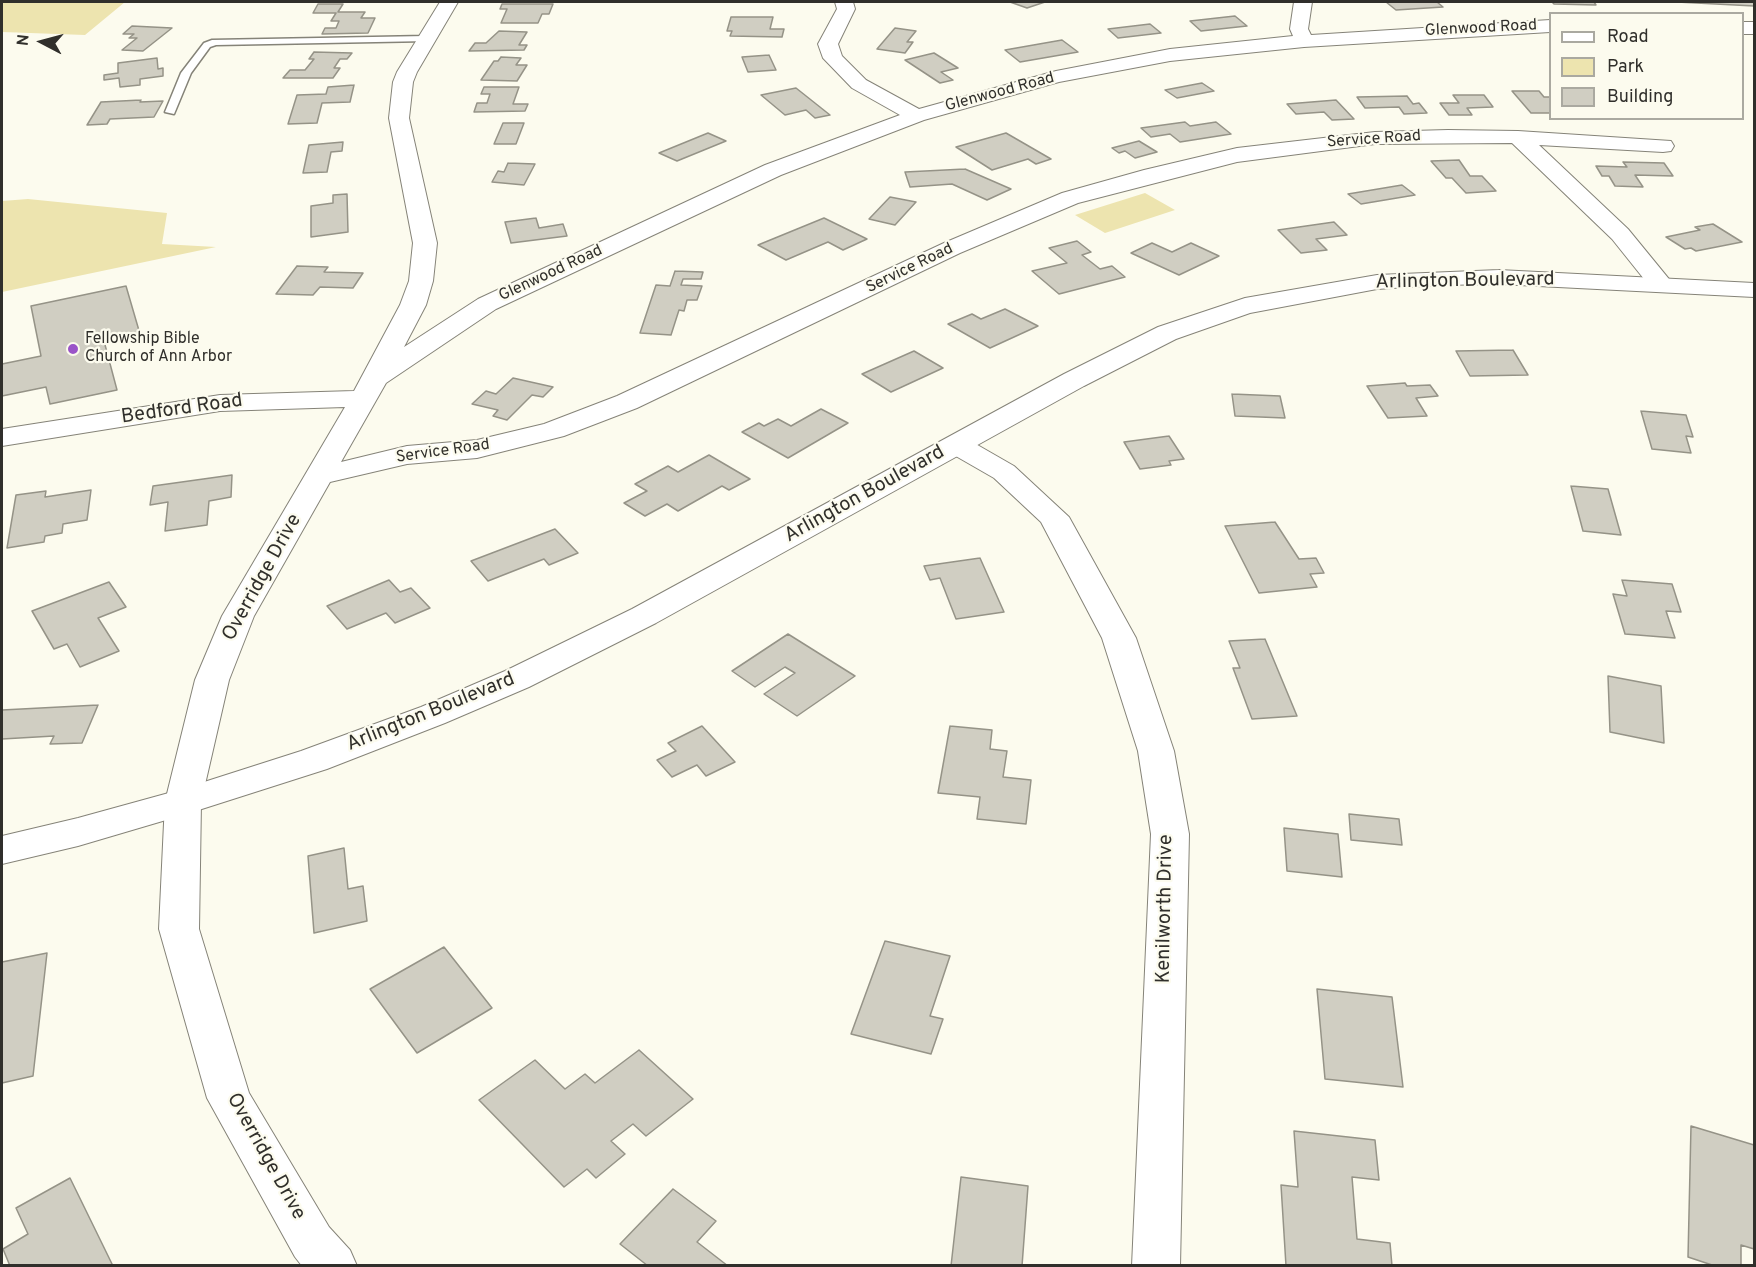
<!DOCTYPE html>
<html>
<head>
<meta charset="utf-8">
<style>
  body { margin:0 }
  #map { position:relative; width:1756px; height:1267px; overflow:hidden; background:#fcfbee; font-family:Overpass,sans-serif }
  canvas { display:block }
  .frame { position:absolute; inset:0; border:3px solid #302f2b; pointer-events:none }
  .legend { position:absolute; left:1549px; top:12px; width:195px; height:108px; box-sizing:border-box; background:#fcfbee; border:2px solid #aaa9a0; margin:0; padding:8px 10px; list-style:none; font-size:18px; color:#302f2b }
  .legend li { display:flex; align-items:center; gap:12px; height:30px }
  .legend b { width:30px; border:2px solid #aaa9a0 }
  .north { position:absolute; left:12px; top:12px; width:60px; height:60px; -webkit-text-stroke:4px #fcfbee; paint-order:stroke; rotate:276deg; font-size:16px; font-weight:700; line-height:24px; text-align:center; color:#302f2b }
  .north::after { content:''; display:block; margin:auto; width:21px; height:27px; background:#302f2b; clip-path:polygon(50% 0,100% 100%,50% 72%,0 100%) }
</style>
</head>
<body>
<div id="map">
<canvas width="1756" height="1267"></canvas>
<div class="frame"></div>
<ul class="legend">
<li><b style="height:8px;background:#fff"></b>Road</li>
<li><b style="height:16px;background:#ede4af"></b>Park</li>
<li><b style="height:16px;background:#d0cec2"></b>Building</li>
</ul>
<div class="north">N</div>
</div>
<script>
const g = document.querySelector('canvas').getContext('2d');
g.lineJoin = 'round';
function fillPath(path, color) {
  g.fillStyle = color;
  g.fill(path, 'evenodd');
}
function poly(rows) {
  const path = new Path2D();
  for (const r of rows) {
    path.moveTo(r[0], r[1]);
    for (let i = 2; i < r.length; i += 2) path.lineTo(r[i], r[i + 1]);
  }
  return path;
}
function stroke(path, color, width, dash) {
  g.strokeStyle = color;
  g.lineWidth = width;
  g.lineCap = dash ? 'butt' : 'round';
  g.setLineDash(dash || []);
  g.stroke(path);
}
function label(font, color, halo, rows, align = 'center') {
  g.font = font + ' Overpass,sans-serif';
  g.lineWidth = 4.5;
  g.setLineDash([]);
  g.textBaseline = 'middle';
  g.strokeStyle = halo;
  g.fillStyle = color;
  for (const [text, x, y, turn = 0] of rows) {
    g.save();
    g.translate(x, y);
    g.rotate((+turn || 0) * Math.PI / 180);
    g.textAlign = isNaN(turn) ? turn : align;
    if (halo) g.strokeText(text, 0, 0);
    g.fillText(text, 0, 0);
    g.restore();
  }
}
const green = poly([
  [2,2,125,2,85,35,2,32],
  [1145,193,1175,210,1105,233,1075,215],
  [28,199,167,213,162,244,216,247,2,292,2,201]
]);
const building = poly([
  [1010,2,1045,2,1027,8,1010,2],
  [1386,2,1437,2,1443,7,1396,10,1386,2],
  [1552,2,1594,2,1596,5,1554,4,1552,2],
  [1677,2,1754,2,1754,6,1677,2],
  [318,4,343,4,338,12,365,12,361,18,375,18,368,33,322,34,325,28,336,28,339,21,331,21,336,13,313,13,318,4],
  [502,4,553,4,549,14,542,14,538,23,501,23,507,9,500,9,502,4],
  [1235,16,1247,26,1201,31,1190,21,1235,16],
  [731,17,773,17,770,29,784,29,782,37,730,36,732,31,727,31,731,17],
  [1150,24,1161,33,1118,38,1108,29,1150,24],
  [132,26,172,28,143,51,122,50,137,38,129,38,134,34,123,34,132,26],
  [895,28,916,31,907,42,913,42,905,53,877,49,895,28],
  [499,31,527,32,519,45,527,45,524,50,469,51,475,43,486,43,499,31],
  [1062,40,1078,52,1020,62,1005,50,1062,40],
  [314,52,352,53,347,59,340,59,334,68,340,68,333,78,283,78,290,70,305,70,314,59,309,59,314,52],
  [934,53,958,68,941,72,953,80,940,83,905,60,934,53],
  [769,55,776,70,748,72,742,57,769,55],
  [501,57,521,58,516,65,527,65,517,81,481,80,494,61,498,61,501,57],
  [157,58,158,69,163,68,163,76,140,79,140,85,120,87,119,78,104,80,104,75,118,73,118,63,157,58],
  [1202,83,1214,91,1177,98,1165,90,1202,83],
  [354,85,350,102,322,103,317,123,288,124,297,95,326,94,328,87,354,85],
  [484,87,519,87,513,104,528,104,525,111,474,112,477,103,487,103,490,94,481,94,484,87],
  [796,88,830,115,815,118,806,110,785,115,761,95,796,88],
  [1512,91,1539,91,1544,97,1550,97,1550,113,1531,113,1512,91],
  [1453,95,1484,95,1493,107,1467,108,1472,115,1449,115,1440,103,1459,103,1453,95],
  [1407,96,1413,104,1419,103,1427,113,1404,114,1399,107,1365,108,1357,97,1407,96],
  [141,100,140,102,163,101,154,117,110,119,107,124,87,125,101,102,141,100],
  [1336,100,1354,119,1332,120,1324,112,1296,114,1287,104,1336,100],
  [1185,122,1190,126,1216,122,1231,134,1180,142,1170,134,1151,137,1141,128,1185,122],
  [503,123,524,123,516,144,494,144,503,123],
  [708,133,726,141,677,161,659,153,708,133],
  [1006,133,1051,159,1036,164,1028,159,992,170,956,147,1006,133],
  [1139,141,1157,152,1135,158,1125,151,1119,153,1112,148,1139,141],
  [343,142,342,151,331,152,327,172,303,173,309,145,343,142],
  [1459,160,1470,176,1482,176,1496,191,1466,193,1452,178,1446,178,1431,161,1459,160],
  [1623,162,1664,163,1673,176,1635,175,1643,187,1615,186,1609,176,1602,176,1596,166,1627,167,1623,162],
  [508,163,535,164,524,185,492,182,498,171,504,172,508,163],
  [965,169,1011,189,987,200,952,184,910,187,905,172,965,169],
  [1402,185,1415,195,1361,204,1348,194,1402,185],
  [347,194,348,232,311,237,311,206,333,203,333,195,347,194],
  [890,197,916,202,895,225,869,219,890,197],
  [536,218,539,228,563,224,567,236,511,243,505,222,536,218],
  [824,218,867,239,843,250,828,242,786,260,758,245,824,218],
  [1334,222,1347,235,1316,239,1327,250,1301,253,1278,230,1334,222],
  [1713,224,1742,242,1696,251,1691,248,1685,249,1666,237,1700,230,1695,227,1713,224],
  [1077,241,1091,252,1082,255,1100,269,1112,266,1125,277,1059,294,1032,271,1067,263,1049,248,1077,241],
  [1152,243,1172,252,1191,243,1219,256,1179,275,1131,253,1152,243],
  [297,266,328,267,324,272,363,273,353,288,320,287,313,295,276,294,297,266],
  [675,271,703,272,701,279,683,279,681,285,702,286,697,300,687,300,684,311,679,310,671,335,640,333,656,285,670,286,675,271],
  [126,286,140,334,104,341,117,390,50,404,46,387,2,396,2,364,41,356,31,306,126,286],
  [1005,309,1038,326,990,348,948,324,972,314,981,319,1005,309],
  [1513,350,1528,375,1470,376,1456,351,1513,350],
  [914,351,943,368,891,392,862,374,914,351],
  [513,378,553,387,543,397,532,395,507,420,493,416,498,410,472,404,486,391,496,394,513,378],
  [1405,383,1407,386,1430,385,1438,396,1416,398,1427,416,1388,418,1367,386,1405,383],
  [1232,394,1280,396,1285,418,1235,416,1232,394],
  [821,409,848,423,788,458,742,432,759,423,764,426,778,419,791,426,821,409],
  [1641,411,1686,415,1693,437,1686,436,1691,453,1652,449,1641,411],
  [1169,436,1184,459,1169,461,1171,465,1140,469,1124,442,1169,436],
  [709,455,750,479,729,490,722,486,678,511,667,504,645,516,624,503,647,491,635,484,668,466,678,472,709,455],
  [232,475,231,497,209,501,207,525,165,531,168,502,150,505,153,486,232,475],
  [1571,486,1608,489,1621,535,1583,531,1571,486],
  [91,490,87,520,63,524,62,533,45,536,44,542,7,548,16,495,46,491,45,497,91,490],
  [1275,522,1299,559,1316,558,1324,573,1310,574,1317,587,1259,593,1225,526,1275,522],
  [555,529,578,553,549,565,544,559,488,581,471,561,555,529],
  [980,558,1004,612,956,619,940,578,930,580,924,566,980,558],
  [389,580,400,592,411,588,430,608,395,623,386,613,347,629,327,606,389,580],
  [1622,580,1672,584,1681,612,1666,611,1675,638,1625,634,1613,594,1627,596,1622,580],
  [109,582,126,607,98,618,119,651,80,667,67,644,54,649,32,611,109,582],
  [788,634,855,676,797,716,764,694,795,673,785,667,755,687,732,671,788,634],
  [1265,639,1297,716,1252,719,1233,668,1240,668,1229,641,1265,639],
  [1608,676,1661,686,1664,743,1610,732,1608,676],
  [98,705,82,743,50,744,54,736,2,739,2,710,98,705],
  [702,726,735,762,706,776,697,765,672,777,657,760,676,751,668,743,702,726],
  [950,726,992,730,990,749,1007,751,1003,777,1031,780,1026,824,977,819,980,797,938,793,950,726],
  [1349,814,1399,819,1402,845,1351,840,1349,814],
  [1284,828,1338,834,1342,877,1287,871,1284,828],
  [344,848,348,889,363,886,367,921,314,933,308,856,344,848],
  [885,941,950,956,930,1016,943,1019,931,1054,851,1034,885,941],
  [444,947,492,1008,417,1053,370,989,444,947],
  [47,953,33,1076,2,1083,2,962,47,953],
  [1317,989,1392,997,1403,1087,1325,1079,1317,989],
  [639,1050,693,1099,646,1136,633,1124,611,1141,625,1154,596,1178,587,1169,564,1187,479,1100,535,1060,565,1089,585,1074,595,1083,639,1050],
  [1691,1126,1754,1145,1754,1249,1741,1245,1741,1266,1715,1266,1688,1257,1691,1126],
  [1294,1131,1375,1140,1379,1180,1352,1177,1357,1239,1390,1243,1392,1266,1286,1266,1281,1185,1298,1187,1294,1131],
  [961,1177,1028,1186,1022,1266,951,1266,961,1177],
  [70,1178,113,1266,10,1266,3,1249,28,1234,16,1208,70,1178],
  [673,1189,716,1221,697,1242,728,1266,648,1266,620,1244,673,1189]
]);
const service = poly([
  [426,36,429,37,429,41,216,45,210,47,191,73,174,114,165,112,181,73,204,43,212,40,426,36]
]);
const minor = poly([
  [440,2,458,2,417,72,413,82,409,118,437,243,433,281,426,305,404,347,478,299,765,165,900,115,852,88,823,58,818,44,837,9,835,2,853,2,855,9,838,44,842,56,866,80,919,109,1056,71,1170,49,1293,36,1290,29,1294,2,1312,2,1308,29,1311,35,1550,20,1550,32,1304,47,1170,61,1059,82,924,120,781,175,496,309,386,383,341,462,407,446,477,440,544,424,617,396,944,243,1062,193,1144,170,1237,148,1375,132,1448,130,1518,131,1671,141,1674,146,1671,151,1663,152,1539,145,1628,229,1673,284,1670,289,1661,291,1652,289,1612,239,1512,143,1375,144,1237,162,1078,203,960,253,637,408,564,436,477,458,407,464,330,482,254,616,229,680,201,802,199,929,249,1093,329,1227,350,1250,357,1266,302,1266,295,1257,207,1098,159,929,165,802,195,680,222,616,345,407,220,411,2,446,2,429,220,395,354,391,400,305,409,281,413,243,389,118,393,82,397,72,440,2],
  [1742,22,1754,22,1754,34,1742,34,1742,22],
  [957,436,967,439,1014,466,1069,517,1136,638,1174,751,1189,834,1180,1266,1132,1266,1151,834,1138,751,1102,638,1041,522,994,478,947,451,943,445,947,439,957,436]
]);
const tertiary = poly([
  [1499,270,1754,283,1754,297,1499,284,1439,285,1377,289,1250,313,1176,339,1084,386,656,623,529,687,445,723,327,769,183,815,78,846,2,864,2,836,78,818,176,791,301,751,421,707,505,671,632,609,1064,374,1158,327,1245,298,1377,275,1499,270]
]);
const markers = [
  [73,349,6,"#9a54c8"]
];
const farStreetnames = [
  ["Glenwood Road",1481,29,-3],
  ["Glenwood Road",1000,93,-15],
  ["Service Road",1374,140,-4],
  ["Service Road",910,269,-26],
  ["Glenwood Road",551,274,-25],
  ["Service Road",443,452,-8]
];
const farPoinames = [
  ["Fellowship Bible",85,340],
  ["Church of Ann Arbor",85,358]
];
const streetNames = [
  ["Arlington Boulevard",1465,282,-1],
  ["Bedford Road",182,410,-8],
  ["Arlington Boulevard",865,495,-29],
  ["Overridge Drive",263,578,-61],
  ["Arlington Boulevard",431,713,-22],
  ["Kenilworth Drive",1166,909,-89],
  ["Overridge Drive",265,1157,61]
];
fillPath(green, '#ede4af');
fillPath(building, '#d0cec2');
stroke(building, '#959387', 1.5);
stroke(service, '#858378', 3);
stroke(minor, '#858378', 2);
stroke(tertiary, '#858378', 2);
fillPath(service, '#fff');
fillPath(minor, '#fff');
fillPath(tertiary, '#fff');
for (const [x, y, r, color] of markers) {
  const dot = new Path2D();
  dot.arc(x, y, r, 0, 2 * Math.PI);
  g.fillStyle = color;
  g.fill(dot);
  stroke(dot, '#fcfbee', 2);
}
label('16px', '#302f2b', '#fcfbee', farStreetnames);
label('16px', '#302f2b', '#fcfbee', farPoinames, 'left');
label('20px', '#302f2b', '#fcfbee', streetNames);
</script>
</body>
</html>
